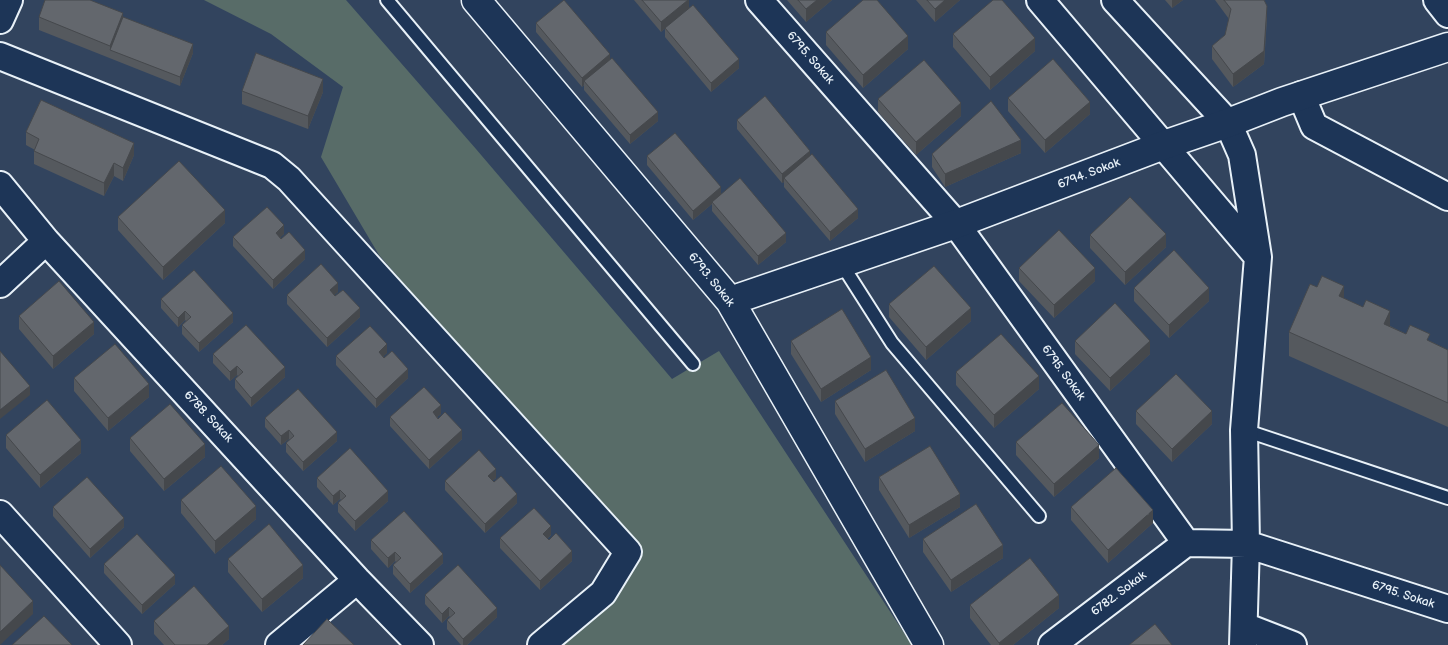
<!DOCTYPE html>
<html>
<head>
<meta charset="utf-8">
<style>
  body { margin:0 }
  canvas { display:block; background:#32445e }
</style>
</head>
<body>
<canvas width="1448" height="645"></canvas>
<script>
const g = document.querySelector('canvas').getContext('2d');
g.lineJoin = 'round';
function fillPath(path, color) {
  g.fillStyle = color;
  g.fill(path, 'evenodd');
}
function poly(rows) {
  const path = new Path2D();
  for (const r of rows) {
    path.moveTo(r[0], r[1]);
    for (let i = 2; i < r.length; i += 2) path.lineTo(r[i], r[i + 1]);
  }
  return path;
}
function stroke(path, color, width, dash) {
  g.strokeStyle = color;
  g.lineWidth = width;
  g.lineCap = dash ? 'butt' : 'round';
  g.setLineDash(dash || []);
  g.stroke(path);
}
function label(font, color, halo, rows, align = 'center') {
  g.font = font + ' "Balsamiq Sans",sans-serif';
  g.lineWidth = 4;
  g.setLineDash([]);
  g.textBaseline = 'middle';
  g.strokeStyle = halo;
  g.fillStyle = color;
  for (const [text, x, y, turn = 0] of rows) {
    g.save();
    g.translate(x, y);
    g.rotate((+turn || 0) * Math.PI / 180);
    g.textAlign = isNaN(turn) ? turn : align;
    if (halo) g.strokeText(text, 0, 0);
    g.fillText(text, 0, 0);
    g.restore();
  }
}
const green = poly([
  [204,0,346,0,476,149,672,379,719,351,912,645,558,645,635,550,379,255,321,157,343,87,271,34]
]);
const service = poly([
  [387,0,693,364],
  [841,263,892,343,1039,516],
  [1244,430,1448,498]
]);
const minor = poly([
  [759,0,956,224,1186,543,1246,544,1448,609],
  [1040,0,1258,257],
  [1115,0,1228,123,1242,155,1258,257,1244,430,1246,544,1243,645],
  [1437,0,1448,14],
  [0,20,9,0],
  [0,56,272,165,289,179,628,552,603,593,541,645],
  [1301,95,1314,126,1448,197],
  [0,185,46,241,357,580,420,645],
  [0,284,46,241],
  [0,514,118,645],
  [1244,626,1293,645],
  [279,645,357,580],
  [1052,645,1186,543]
]);
const tertiary = poly([
  [476,0,730,301,929,645],
  [730,301,956,224,1164,145,1228,123,1282,102,1448,47]
]);
const wall = poly([
  [634,0,689,0,689,8,661,32],
  [787,0,832,0,806,22],
  [916,0,960,0,935,22],
  [1165,0,1183,0,1172,8],
  [1215,0,1264,0,1267,18,1264,64,1233,87,1212,59,1212,46,1225,35,1229,19],
  [39,17,123,17,193,53,180,86,39,30],
  [536,23,610,59,658,121,630,144,584,90,584,85,582,87,536,32],
  [665,28,739,68,711,92,665,37],
  [826,32,908,49,863,88,826,45],
  [953,34,1035,51,990,90,953,47],
  [242,91,323,92,308,129,242,104],
  [1008,98,1090,114,1045,153,1008,111],
  [878,99,961,116,916,155,878,112],
  [737,120,810,156,858,218,830,241,784,187,784,182,782,183,737,129],
  [26,132,134,155,123,181,114,176,104,196,34,164,34,151,35,150,26,145],
  [1021,153,945,187,932,167,932,154],
  [647,156,721,194,786,242,758,265,712,211,712,204,693,220,647,165],
  [118,217,225,223,163,280,118,230],
  [284,234,280,237,305,259,273,289,233,246,233,237],
  [1090,235,1166,247,1125,285,1090,248],
  [1019,268,1095,281,1054,318,1019,281],
  [1134,288,1209,301,1169,338,1134,301],
  [338,292,334,295,360,317,327,347,287,304,287,295],
  [1344,298,1390,326,1406,334,1430,341,1448,350,1448,427,1289,356,1289,332],
  [161,299,233,322,199,352,182,334,182,325,186,321,185,320,178,327,161,308],
  [889,304,971,321,926,360,889,317],
  [19,316,94,334,53,369,19,329],
  [791,341,871,370,821,402,791,354],
  [1075,341,1150,354,1110,391,1075,354],
  [387,353,383,356,408,378,376,408,336,365,336,356],
  [213,354,285,377,251,407,235,388,235,379,238,376,237,375,230,381,213,363],
  [956,372,1039,389,994,428,956,385],
  [74,378,149,397,108,431,74,391],
  [835,401,915,431,865,462,835,414],
  [1136,411,1212,424,1172,462,1136,424],
  [441,414,437,417,462,439,429,469,390,426,390,417],
  [265,418,337,441,303,471,286,452,286,443,290,440,289,439,281,445,265,427],
  [6,435,81,453,40,488,6,448],
  [130,438,205,457,164,491,130,451],
  [1016,442,1099,458,1054,497,1016,455],
  [879,477,960,507,909,538,879,490],
  [317,478,388,501,355,531,338,512,338,503,341,500,340,499,333,505,317,487],
  [496,478,492,481,517,503,485,533,445,490,445,481],
  [181,500,256,519,215,554,181,513],
  [53,507,124,527,90,558,53,516],
  [1071,507,1153,523,1108,563,1071,520],
  [551,535,547,539,572,561,540,590,500,548,500,538],
  [923,539,1003,558,951,592,923,552],
  [371,540,443,563,410,593,393,574,393,565,396,562,395,561,388,568,371,549],
  [228,559,303,578,262,612,228,572],
  [104,564,175,584,142,614,104,573],
  [425,595,497,617,467,645,461,645,447,629,447,620,450,617,449,616,442,623,425,604],
  [970,605,1059,608,1013,645,991,645,970,618],
  [154,621,229,639,222,645,164,645,154,634]
]);
const shadedWall = poly([
  [688,0,689,0,689,8,661,32,661,22],
  [817,0,832,0,806,22,806,9],
  [945,0,960,0,935,22,935,9],
  [1172,0,1183,0,1172,8],
  [1267,6,1264,64,1233,87,1233,74],
  [123,13,123,26,110,50,110,46],
  [908,36,908,49,863,88,863,75],
  [1035,38,1035,51,990,90,990,77],
  [193,44,193,53,180,86,180,77],
  [610,54,610,63,584,81,584,85,582,87,582,78],
  [739,59,739,68,711,92,711,83],
  [323,79,323,92,308,129,308,116],
  [1090,102,1090,114,1045,153,1045,140],
  [961,103,961,116,916,155,916,142],
  [658,112,658,121,630,144,630,135],
  [1021,140,1021,153,945,187,945,174],
  [134,143,134,155,123,181,123,168],
  [810,151,810,160,784,178,784,182,782,183,782,174],
  [114,163,114,176,104,196,104,183],
  [721,187,721,196,712,202,712,204,693,220,693,211],
  [858,209,858,218,830,241,830,232],
  [225,210,225,223,163,280,163,267],
  [284,225,284,234,276,242,276,233],
  [786,233,786,242,758,265,758,256],
  [1166,234,1166,247,1125,285,1125,272],
  [305,250,305,259,273,289,273,280],
  [1095,268,1095,281,1054,318,1054,305],
  [338,283,338,292,330,299,330,290],
  [1344,286,1344,310,1339,296],
  [1209,288,1209,301,1169,338,1169,325],
  [360,308,360,317,327,347,327,338],
  [971,308,971,321,926,360,926,347],
  [185,311,185,320,178,327,178,318],
  [1390,311,1390,335,1384,324],
  [233,313,233,322,199,352,199,343],
  [94,322,94,334,53,369,53,356],
  [1150,341,1150,354,1110,391,1110,378],
  [387,344,387,353,379,361,379,352],
  [871,357,871,370,821,402,821,389],
  [237,366,237,375,230,381,230,372],
  [285,367,285,377,251,407,251,398],
  [408,369,408,378,376,408,376,399],
  [1039,376,1039,389,994,428,994,415],
  [149,384,149,397,108,431,108,418],
  [30,386,30,395,0,419,0,410],
  [441,405,441,414,433,421,433,412],
  [1212,411,1212,424,1172,462,1172,449],
  [915,418,915,431,865,462,865,449],
  [289,430,289,439,281,445,281,436],
  [462,430,462,439,429,469,429,460],
  [337,432,337,441,303,471,303,462],
  [81,440,81,453,40,488,40,475],
  [205,444,205,457,164,491,164,479],
  [1099,445,1099,458,1054,497,1054,484],
  [496,469,496,478,488,485,488,476],
  [340,490,340,499,333,505,333,496],
  [388,491,388,501,355,531,355,521],
  [517,494,517,503,485,533,485,524],
  [960,494,960,507,909,538,909,525],
  [256,506,256,519,215,554,215,541],
  [1153,510,1153,523,1108,563,1108,550],
  [124,518,124,527,90,558,90,549],
  [551,526,551,535,543,543,543,534],
  [1003,545,1003,558,951,592,951,580],
  [572,551,572,561,540,590,540,581],
  [395,552,395,561,388,568,388,558],
  [443,554,443,563,410,593,410,584],
  [303,565,303,578,262,612,262,599],
  [175,575,175,584,142,614,142,605],
  [1059,595,1059,608,1013,645,999,645,999,643],
  [33,601,33,614,0,645,0,632],
  [449,607,449,616,442,623,442,614],
  [497,608,497,617,467,645,463,645,463,639],
  [229,626,229,639,222,645,207,645]
]);
const building = poly([
  [45,0,90,0,123,13,110,46,39,17,45,0],
  [564,0,610,54,582,78,536,23,564,0],
  [642,0,688,0,661,22,642,0],
  [798,0,817,0,806,9,798,0],
  [863,0,877,0,908,36,863,75,826,32,863,0],
  [927,0,945,0,935,9,927,0],
  [993,0,1002,0,1035,38,990,77,953,34,993,0],
  [1224,0,1264,0,1267,6,1264,51,1233,74,1212,46,1225,35,1231,9,1224,0],
  [693,5,739,59,711,83,665,28,693,5],
  [123,17,193,44,180,77,110,50,123,17],
  [256,53,323,79,308,116,242,91,256,53],
  [612,58,658,112,630,135,584,81,612,58],
  [1053,59,1090,102,1045,140,1008,98,1053,59],
  [924,60,961,103,916,142,878,99,924,60],
  [765,96,810,151,782,174,737,120,765,96],
  [41,100,134,143,123,168,114,163,104,183,34,151,39,139,26,132,41,100],
  [991,101,1021,140,945,174,932,154,991,101],
  [675,133,721,187,693,211,647,156,675,133],
  [812,154,858,209,830,232,784,178,812,154],
  [179,161,225,210,163,267,118,217,179,161],
  [740,178,786,233,758,256,712,202,740,178],
  [1130,197,1166,234,1125,272,1090,235,1130,197],
  [267,207,284,225,276,233,281,239,289,232,305,250,273,280,233,237,267,207],
  [1059,230,1095,268,1054,305,1019,268,1059,230],
  [1174,250,1209,288,1169,325,1134,288,1174,250],
  [321,264,338,283,330,290,335,296,343,290,360,308,327,338,287,295,321,264],
  [934,266,971,308,926,347,889,304,934,266],
  [194,270,233,313,199,343,182,325,191,317,185,311,178,318,161,299,194,270],
  [1322,276,1344,286,1339,296,1363,307,1366,300,1390,311,1384,324,1406,334,1410,325,1430,334,1427,340,1448,350,1448,403,1289,332,1310,284,1317,287,1322,276],
  [59,281,94,322,53,356,19,316,59,281],
  [1115,303,1150,341,1110,378,1075,341,1115,303],
  [842,309,871,357,821,389,791,341,842,309],
  [246,325,285,367,251,398,235,379,243,372,237,366,230,372,213,354,246,325],
  [370,326,387,344,379,352,384,358,392,351,408,369,376,399,336,356,370,326],
  [1001,334,1039,376,994,415,956,372,1001,334],
  [115,344,149,384,108,418,74,378,115,344],
  [0,351,30,386,0,410,0,351],
  [886,370,915,418,865,449,835,401,886,370],
  [1176,374,1212,411,1172,449,1136,411,1176,374],
  [424,387,441,405,433,412,438,419,445,412,462,430,429,460,390,417,424,387],
  [298,389,337,432,303,462,286,443,294,436,289,430,281,436,265,418,298,389],
  [47,400,81,440,40,475,6,435,47,400],
  [1062,403,1099,445,1054,484,1016,442,1062,403],
  [170,404,205,444,164,479,130,438,170,404],
  [930,446,960,494,909,525,879,477,930,446],
  [350,448,388,491,355,521,338,503,346,496,340,490,333,496,317,478,350,448],
  [479,450,496,469,488,476,494,482,501,476,517,494,485,524,445,481,479,450],
  [221,466,256,506,215,541,181,500,221,466],
  [1116,468,1153,510,1108,550,1071,507,1116,468],
  [87,477,124,518,90,549,53,507,87,477],
  [976,504,1003,545,951,580,923,539,976,504],
  [534,508,551,526,543,534,549,540,556,533,572,551,540,581,500,538,534,508],
  [404,511,443,554,410,584,393,565,401,558,395,552,388,558,371,540,404,511],
  [269,524,303,565,262,599,228,559,269,524],
  [137,534,175,575,142,605,104,564,137,534],
  [1030,558,1059,595,999,643,970,605,1030,558],
  [0,565,33,601,0,632,0,565],
  [458,565,497,608,463,639,447,620,455,613,449,607,442,614,425,595,458,565],
  [194,586,229,626,207,645,175,645,154,621,194,586],
  [44,616,72,645,12,645,44,616],
  [327,619,354,645,303,645,327,619],
  [1155,624,1172,645,1129,645,1155,624]
]);
const streetNames = [
  ["6795. Sokak",810,58,49],
  ["6794. Sokak",1089,174,-21],
  ["6793. Sokak",711,280,51],
  ["6795. Sokak",1063,373,54],
  ["6788. Sokak",208,417,47],
  ["6782. Sokak",1119,594,-37],
  ["6795. Sokak",1403,595,18]
];
fillPath(green, '#586c68');
stroke(service, '#e8f1f8', 16);
stroke(minor, '#e8f1f8', 30);
stroke(tertiary, '#e8f1f8', 31);
stroke(service, '#1d3557', 12);
stroke(minor, '#1d3557', 26);
stroke(tertiary, '#1d3557', 28);
fillPath(wall, '#55595e');
fillPath(shadedWall, '#45484c');
fillPath(building, '#63676d');
stroke(building, '#45484c', 1);
label('12px', '#e8f1f8', '#1d3557', streetNames);
</script>
</body>
</html>
